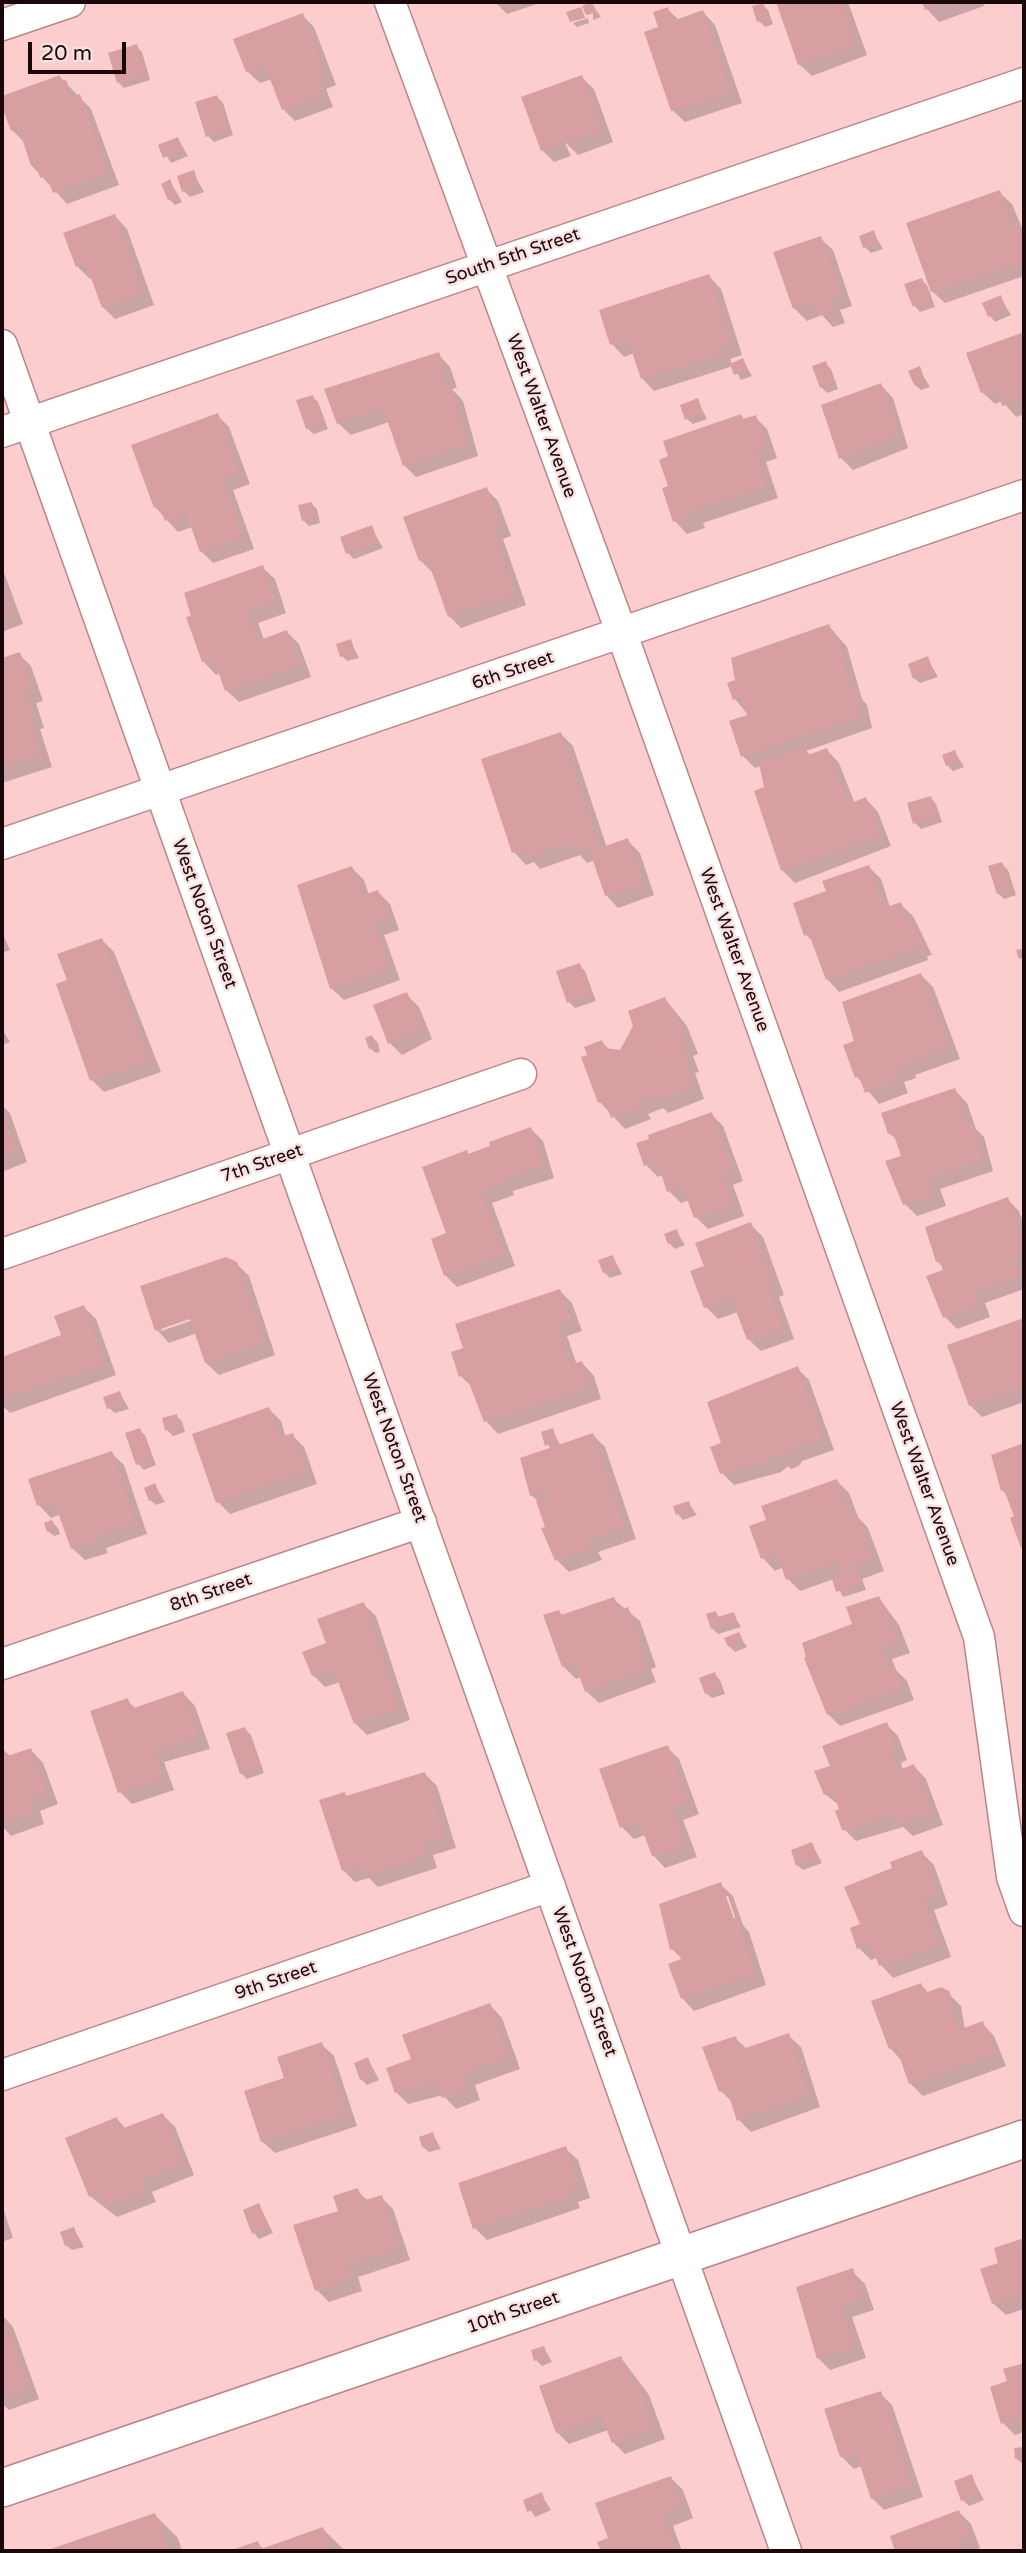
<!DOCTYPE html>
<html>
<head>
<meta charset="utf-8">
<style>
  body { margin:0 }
  #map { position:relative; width:1026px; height:2553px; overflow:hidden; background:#fccdce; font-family:"Varela Round",sans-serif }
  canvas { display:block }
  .frame { position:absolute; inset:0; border:4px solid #1a0709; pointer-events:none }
  .scale { position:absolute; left:28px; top:42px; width:98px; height:32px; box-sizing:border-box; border:4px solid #1a0709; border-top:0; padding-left:9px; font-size:21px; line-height:24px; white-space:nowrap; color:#1a0709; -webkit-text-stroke:5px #f9e1e1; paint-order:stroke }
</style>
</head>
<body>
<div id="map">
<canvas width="1026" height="2553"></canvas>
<div class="frame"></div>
<div class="scale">20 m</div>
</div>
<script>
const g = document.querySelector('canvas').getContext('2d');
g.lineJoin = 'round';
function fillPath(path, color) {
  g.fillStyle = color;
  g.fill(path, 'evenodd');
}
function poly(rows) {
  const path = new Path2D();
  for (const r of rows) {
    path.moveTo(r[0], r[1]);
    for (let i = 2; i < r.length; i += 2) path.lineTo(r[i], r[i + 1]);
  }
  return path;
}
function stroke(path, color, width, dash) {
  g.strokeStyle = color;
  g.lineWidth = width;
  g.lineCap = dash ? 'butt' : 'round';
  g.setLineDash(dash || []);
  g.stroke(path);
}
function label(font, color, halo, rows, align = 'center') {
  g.font = font + ' "Varela Round",sans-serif';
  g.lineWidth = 5;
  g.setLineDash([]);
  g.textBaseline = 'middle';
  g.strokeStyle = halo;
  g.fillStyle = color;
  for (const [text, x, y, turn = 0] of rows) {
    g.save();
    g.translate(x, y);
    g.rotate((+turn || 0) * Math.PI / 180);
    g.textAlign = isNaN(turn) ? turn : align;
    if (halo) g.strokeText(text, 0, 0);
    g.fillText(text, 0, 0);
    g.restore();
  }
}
const shadow = poly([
  [495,2,543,2,507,14],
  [778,2,848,2,867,55,812,76,799,64],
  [924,2,983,2,984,6,939,22,927,9],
  [592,4,601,17,593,20,593,13,588,15,584,7],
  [763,5,768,10,773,24,765,27,759,21],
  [667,9,679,20,703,12,715,25,742,103,685,122,672,110],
  [302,15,314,27,336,85,326,89,333,107,295,121,283,109,272,79,260,83,247,71],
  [588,18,589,23,577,27,573,23],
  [136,46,142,52,150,80,124,88,118,82],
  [60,77,91,109,119,185,67,204,32,166,25,143,12,130,2,101,2,98],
  [581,77,594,89,613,142,578,155,564,141,571,156,554,162,542,150],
  [217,97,223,103,233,135,214,142,208,136],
  [178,139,188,156,171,163,161,146],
  [193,172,204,192,190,197,184,191],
  [170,181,182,202,175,205,169,199],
  [999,192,1012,204,1024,233,1024,276,945,303,932,291],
  [115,216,127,229,154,305,115,319,103,307,92,277,90,279,77,266],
  [873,232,883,249,871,253,865,247],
  [820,238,833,250,852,306,840,310,845,323,833,327,822,315,807,321,794,308],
  [709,276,721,289,742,355,730,359,732,365,743,360,752,376,741,380,733,366,654,391,642,378,634,353,624,357,612,344],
  [921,280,927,285,935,307,920,312,915,306,907,285],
  [1000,297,1011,315,995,322,990,316],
  [1024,334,1024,414,1016,417,1002,401,995,404,982,392,968,354],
  [438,354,450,367,457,388,452,389,463,401,478,456,416,477,404,465,389,422,351,435,338,423],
  [825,363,831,369,838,389,827,393,821,387],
  [919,369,930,387,921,390,915,385],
  [881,385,893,398,908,448,853,470,841,458],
  [313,397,318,402,328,429,314,434,308,429,299,401],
  [697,400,707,419,693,424,687,419],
  [217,415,229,427,250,484,233,490,254,549,213,563,201,551,192,527,178,532,155,507],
  [741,416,745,420,755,417,767,429,777,458,766,462,778,498,703,523,705,528,687,534,675,521,664,489,670,487],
  [486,489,498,501,511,536,503,539,526,605,461,628,449,616,432,572,420,560],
  [311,504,317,509,320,523,309,526,304,521],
  [371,527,383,548,354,559,348,553],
  [2,567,23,624,2,632],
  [262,567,275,579,286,613,258,623,264,640,287,632,299,644,311,677,239,702,226,690,220,673,216,675,204,662,188,618],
  [829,626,847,647,862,699,867,705,872,728,806,751,812,756,827,750,839,763,855,804,866,799,878,812,891,846,795,883,783,871,756,792,766,788,761,766,755,768,743,756,749,716,735,699],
  [350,641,359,658,347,661,342,656],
  [19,654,31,666,43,701,36,703,44,728,40,729,52,767,2,783,2,659],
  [927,658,938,677,920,683,914,678],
  [561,734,573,746,607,848,628,841,640,853,654,895,618,908,606,895,595,860,587,863,580,855,540,869,534,862,526,865,514,852],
  [955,752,964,767,953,771,947,765],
  [931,798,936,804,942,822,921,829,915,823],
  [1002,864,1008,870,1016,895,1004,899,998,893],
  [869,867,881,879,890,907,900,904,913,916,932,955,927,956,928,960,839,992,827,979,815,943,806,935,828,892],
  [352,868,364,880,369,895,378,892,390,904,399,930,384,935,400,980,344,1000,331,988],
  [2,932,10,950,2,953],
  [102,940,114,952,161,1072,104,1092,92,1080,69,982],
  [579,965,585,971,596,1001,575,1008,569,1002],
  [921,975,933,987,960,1059,915,1075,916,1078,904,1082,908,1093,879,1104,857,1077,856,1042],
  [406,994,419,1007,432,1039,402,1055,390,1043],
  [665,999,687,1026,698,1054,693,1056,699,1072,695,1073,704,1099,668,1113,663,1108,648,1114,651,1119,625,1129,600,1102,602,1042,610,1050,621,1052,635,1026],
  [2,1029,10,1042,2,1045],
  [372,1037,378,1043,380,1052,376,1053,370,1048],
  [955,1090,967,1103,976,1129,984,1137,993,1171,940,1189,946,1206,917,1216,905,1204,903,1157,898,1141,889,1133],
  [2,1105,10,1113,27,1162,2,1172],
  [711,1114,723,1126,743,1181,733,1185,744,1216,708,1229,696,1217,689,1200,681,1203,669,1191,663,1175,658,1177,646,1165],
  [531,1129,543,1141,554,1178,513,1191,514,1195,492,1203,515,1266,457,1287,445,1275,467,1152,470,1155],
  [1007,1199,1019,1211,1024,1225,1024,1289,985,1303,990,1317,957,1329,945,1317,946,1270,937,1261],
  [750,1224,763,1237,784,1295,779,1297,794,1339,761,1351,748,1339,738,1312,718,1319,706,1307,706,1267],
  [676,1231,685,1245,675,1249,669,1243],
  [613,1257,622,1274,610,1278,604,1272],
  [236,1263,249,1276,275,1355,219,1375,206,1363,197,1333,169,1343,157,1330],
  [198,1315,199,1318,161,1331,161,1327],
  [560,1291,572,1303,582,1331,567,1336,577,1365,582,1363,594,1376,601,1399,498,1434,486,1421,473,1388,461,1376,465,1349],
  [84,1307,96,1319,116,1375,10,1413,2,1405,2,1359,63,1336],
  [1024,1320,1024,1402,982,1417,970,1405,949,1346],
  [797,1368,809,1380,834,1450,802,1461,799,1466,791,1469,788,1466,781,1472,734,1485,722,1473,723,1444],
  [120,1393,129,1409,115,1413,109,1408],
  [269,1409,281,1421,286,1437,292,1435,304,1447,317,1484,230,1514,218,1502],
  [176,1416,182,1421,185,1432,173,1436,167,1430],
  [139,1430,145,1435,156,1465,144,1470,138,1464],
  [552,1430,561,1446,593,1435,605,1447,636,1539,598,1552,602,1560,569,1572,557,1560,538,1501,531,1495,524,1474,551,1450,543,1433],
  [1024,1445,1024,1549,1012,1519,1016,1518,1009,1497,1002,1490,993,1456],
  [111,1453,124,1465,147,1534,106,1548,108,1553,85,1560,72,1548,61,1514,51,1518,39,1505],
  [837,1481,849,1493,858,1517,868,1528,884,1571,862,1579,866,1590,843,1597,834,1579,800,1591,788,1579,784,1567,775,1571,763,1558,768,1521],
  [155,1485,165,1502,156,1505,150,1500],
  [688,1503,697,1515,683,1520,678,1514],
  [52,1522,58,1528,60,1534,54,1536,48,1531],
  [879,1598,899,1625,910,1653,892,1659,896,1670,907,1681,914,1700,840,1726,828,1714,854,1625],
  [613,1599,640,1621,656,1667,651,1669,656,1682,599,1703,586,1691,581,1677,576,1679,563,1666,559,1612,564,1616],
  [363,1604,376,1616,410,1720,367,1735,355,1723,340,1682,325,1687,313,1675],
  [715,1613,720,1618,733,1614,741,1627,718,1634,712,1628],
  [738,1634,747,1647,735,1652,729,1646],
  [715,1674,720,1680,725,1694,712,1698,706,1693],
  [183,1693,195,1706,210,1749,164,1762,174,1790,132,1804,120,1792,127,1700,136,1709],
  [886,1724,898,1736,907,1760,901,1763,903,1770,914,1766,926,1779,943,1825,913,1836,903,1827,856,1841,844,1829,840,1806,825,1794,832,1767],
  [245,1729,251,1735,264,1773,247,1779,241,1773],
  [667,1747,679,1759,699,1814,683,1820,697,1857,665,1868,653,1855,646,1835,634,1839,622,1827],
  [2,1748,11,1757,31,1750,43,1763,58,1804,40,1811,44,1824,11,1836,2,1826],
  [425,1774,437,1786,456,1848,433,1855,437,1868,378,1887,369,1878,355,1882,343,1870,344,1794,348,1798],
  [812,1844,822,1863,803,1870,797,1865],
  [921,1852,934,1865,948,1905,934,1910,951,1957,893,1978,881,1965,878,1957,871,1960,859,1948,862,1925,852,1906,847,1886,895,1869],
  [720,1884,733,1896,743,1925,749,1932,766,1985,694,2011,682,1998,683,1960,672,1949],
  [724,1896,728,1896,738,1926,735,1927],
  [921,1985,929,1993,948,1993,961,2006,965,2029,982,2023,994,2036,1006,2066,923,2096,910,2083,902,2061,890,2048],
  [490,2005,502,2018,520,2069,475,2085,480,2100,456,2109,443,2095,408,2104,396,2092,413,2060],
  [788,2035,801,2047,820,2107,751,2132,739,2120,733,2103,721,2091,735,2038,747,2049],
  [321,2044,334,2056,357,2126,275,2153,262,2141,286,2080],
  [368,2059,379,2080,367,2085,361,2079],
  [163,2115,175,2127,194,2175,152,2192,156,2202,117,2217,90,2196,117,2119,126,2129],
  [433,2134,441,2149,429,2152,423,2147],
  [565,2148,578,2160,590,2198,578,2202,580,2208,487,2240,475,2228],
  [357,2190,368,2201,381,2197,393,2209,410,2260,358,2277,362,2291,329,2302,317,2290,341,2212],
  [2,2205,13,2238,2,2242],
  [259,2205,273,2233,259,2239,254,2233],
  [74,2229,84,2247,72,2250,66,2245],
  [1024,2240,1024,2309,1006,2315,993,2303,1001,2264,996,2250],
  [853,2272,865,2284,874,2310,852,2317,866,2358,830,2370,818,2358],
  [2,2315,13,2327,39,2399,9,2410,2,2404],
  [544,2348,552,2362,542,2366,536,2360],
  [621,2358,649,2395,665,2439,625,2454,613,2442,608,2430,569,2444,557,2432],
  [1024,2365,1024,2432,1015,2435,1003,2423,1009,2382,1006,2370],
  [880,2393,892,2405,923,2497,884,2510,872,2498,862,2466,854,2469,841,2456],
  [1024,2449,1024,2464,1023,2464,1017,2459,1016,2450],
  [971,2476,984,2500,969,2506,963,2500],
  [671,2478,683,2490,693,2518,673,2526,682,2551,602,2551,599,2543,611,2540],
  [541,2494,551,2510,535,2517,525,2501],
  [959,2512,971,2524,980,2548,970,2551,896,2551,892,2537],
  [155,2515,178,2538,182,2551,49,2551],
  [323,2529,345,2551,233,2551,257,2543,264,2549]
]);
const building = poly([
  [592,2,596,11,586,15,582,6],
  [776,2,841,2,856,43,798,65],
  [922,2,950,2,925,10],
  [763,3,768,19,757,22,752,6],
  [581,7,585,18,570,22,566,12],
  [668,7,673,21,703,10,731,91,671,111,644,32,658,27,653,12],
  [303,13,325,73,315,77,322,95,282,110,265,66,246,72,233,39],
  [137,44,146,74,117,83,108,53],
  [60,75,61,79,67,81,69,98,80,94,108,173,53,193,47,176,40,178,36,164,31,166,21,135,25,134,22,127,11,131,2,107,2,96],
  [582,75,602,130,564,144,560,133,556,135,560,144,541,151,521,97],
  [217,95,229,129,206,137,195,102],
  [178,137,183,150,163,158,158,145],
  [194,170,199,186,182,192,177,176],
  [170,179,177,196,168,200,161,184],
  [1000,190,1013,227,1018,224,1024,240,1024,261,931,292,906,223],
  [115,214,143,293,102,308,86,264,76,267,63,233],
  [874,230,878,243,863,248,859,236],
  [821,236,841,293,829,297,834,310,820,315,815,302,793,309,773,252],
  [709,274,731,343,719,347,722,354,641,379,628,340,610,345,599,310],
  [922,278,930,301,913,307,904,284],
  [1001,295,1006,309,988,317,982,303],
  [1024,332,1024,398,1002,406,996,388,981,393,966,353],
  [439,352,446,376,440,377,445,389,452,387,467,444,403,466,383,408,337,424,324,389],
  [743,358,748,370,734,375,730,364],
  [826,361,833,383,820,388,812,366],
  [920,366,925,381,914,385,908,371],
  [881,383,899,434,839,459,821,405],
  [313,395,324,424,306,429,296,400],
  [698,398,703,413,685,420,680,405],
  [218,413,239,472,222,478,243,536,200,552,186,513,165,521,159,506,154,508,131,445],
  [741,414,743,419,756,415,766,446,755,450,767,486,692,511,693,515,673,522,662,488,668,486,659,460,668,456,663,441],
  [487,487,500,524,492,527,515,593,448,617,427,558,419,561,403,517],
  [312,502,316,518,302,521,298,505],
  [372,525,378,542,346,554,340,537],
  [263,565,275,601,247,611,257,641,287,630,300,665,225,691,214,660,202,662,186,617,191,616,184,593],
  [2,586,12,612,2,615],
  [829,624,833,634,835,633,852,692,856,691,861,716,741,757,729,721,747,715,741,697,733,700,727,683,735,680,731,658],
  [351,639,355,652,340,657,336,644],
  [20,652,32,689,25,691,33,716,29,717,41,754,2,767,2,658],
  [928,656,933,671,913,679,908,664],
  [561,732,600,848,628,838,643,883,605,896,588,846,574,851,571,843,526,857,524,850,512,853,481,759],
  [805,747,808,755,827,748,849,804,866,797,880,834,781,871,754,791,764,787,759,764],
  [955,750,959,761,946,766,942,755],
  [931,796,937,816,913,824,907,803],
  [1002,862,1011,889,997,894,988,866],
  [869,865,884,908,901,902,909,925,914,923,921,943,916,944,917,948,826,980,809,934,804,936,793,903,826,891,822,881],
  [352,866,362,895,378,890,388,918,373,923,389,968,330,989,297,885],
  [102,938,150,1060,90,1081,56,984,67,980,57,954],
  [1024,948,1024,958,1019,959,1016,950],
  [580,963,591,995,567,1003,556,971],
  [921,973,949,1046,904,1063,905,1066,893,1070,897,1081,865,1093,859,1076,855,1078,843,1045,854,1041,842,1002],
  [407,992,421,1027,388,1044,373,1005],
  [665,997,672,1013,675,1012,687,1042,682,1043,688,1060,684,1061,693,1087,654,1101,652,1096,637,1101,640,1107,611,1118,605,1101,598,1103,581,1057,587,1055,584,1047,602,1040,605,1048,620,1050,633,1026,628,1011],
  [372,1035,376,1046,369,1049,365,1038],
  [955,1088,967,1125,972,1123,982,1159,929,1177,935,1194,903,1205,885,1161,901,1156,893,1132,888,1134,881,1113],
  [2,1111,16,1150,2,1155],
  [712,1112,732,1169,722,1173,733,1204,694,1218,682,1186,667,1192,657,1161,644,1166,636,1143,649,1139,648,1135],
  [531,1127,543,1166,502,1179,503,1183,481,1191,504,1254,444,1276,431,1239,446,1233,422,1167,467,1150,468,1154,490,1146,489,1142],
  [1008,1197,1024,1244,1024,1254,1013,1258,1020,1275,974,1291,979,1305,943,1318,926,1276,943,1270,940,1261,936,1262,925,1227],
  [751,1222,773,1282,768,1284,783,1327,747,1340,731,1298,704,1308,690,1271,704,1266,695,1243],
  [677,1229,681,1240,668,1244,664,1234],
  [613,1255,618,1268,603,1273,598,1260],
  [226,1257,237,1262,264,1343,205,1363,190,1319,155,1331,140,1286],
  [560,1289,571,1319,556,1324,570,1365,582,1361,590,1387,484,1422,466,1375,459,1377,451,1352,463,1348,455,1324],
  [84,1305,105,1363,2,1400,2,1357,61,1335,54,1316],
  [1024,1318,1024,1386,969,1406,947,1345],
  [798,1366,823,1438,790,1449,787,1454,777,1457,776,1454,769,1460,720,1474,710,1447,721,1443,707,1402],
  [120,1391,124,1403,107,1409,103,1397],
  [269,1407,280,1437,293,1433,306,1471,216,1503,192,1434],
  [177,1414,180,1427,165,1431,162,1418],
  [140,1428,152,1459,136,1465,125,1433],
  [553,1428,557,1442,545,1446,541,1432],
  [593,1433,625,1527,587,1540,591,1548,555,1561,541,1528,545,1527,536,1501,548,1497,546,1490,530,1496,520,1458],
  [1024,1443,1024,1547,1021,1548,1010,1518,1014,1516,1004,1490,1001,1491,991,1455],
  [112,1451,136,1522,95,1536,97,1540,71,1549,54,1501,37,1506,28,1479],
  [837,1479,851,1516,857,1514,873,1559,840,1571,836,1562,786,1580,777,1554,761,1559,749,1526,766,1520,761,1506],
  [155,1483,160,1496,149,1501,144,1488],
  [689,1501,692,1509,676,1515,673,1506],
  [52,1520,56,1529,47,1532,44,1523],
  [856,1568,861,1584,836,1592,831,1576],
  [879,1596,899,1641,881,1647,889,1669,895,1667,903,1688,827,1715,804,1658,806,1657,802,1643,852,1624,846,1607],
  [614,1597,619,1610,628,1607,645,1655,640,1657,645,1670,585,1692,575,1663,562,1667,543,1615,559,1610,561,1615],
  [364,1602,399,1708,354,1724,333,1668,312,1676,302,1652,326,1643,317,1619],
  [716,1611,718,1617,734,1612,737,1621,711,1629,706,1614],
  [739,1632,743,1641,728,1647,724,1638],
  [715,1672,720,1689,705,1694,699,1678],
  [183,1691,199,1737,153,1750,163,1778,118,1793,90,1711,128,1698,131,1709],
  [887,1722,896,1748,890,1750,897,1771,914,1764,932,1812,899,1824,895,1813,847,1831,842,1830,835,1811,839,1809,833,1792,824,1795,814,1771,830,1766,822,1746],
  [245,1727,260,1767,240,1774,226,1733],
  [668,1745,688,1802,672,1808,686,1845,652,1856,639,1821,620,1828,599,1769],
  [31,1748,47,1792,29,1799,33,1812,2,1823,2,1750,5,1757],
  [425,1772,445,1836,422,1843,426,1856,364,1876,361,1865,342,1871,319,1800,345,1792,346,1796],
  [812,1842,818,1858,796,1866,791,1850],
  [922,1850,937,1893,923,1898,940,1945,879,1966,871,1944,857,1949,850,1928,860,1924,844,1887,892,1868,890,1862],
  [721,1882,734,1919,737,1917,755,1973,681,1999,668,1964,681,1959,677,1947,670,1950,659,1904],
  [921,1983,925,1993,941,1987,949,1991,952,1999,950,2005,959,2030,983,2021,995,2054,909,2084,896,2047,889,2049,871,2001],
  [490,2003,509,2057,464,2073,469,2088,442,2098,436,2082,395,2093,386,2068,411,2059,402,2035],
  [789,2033,809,2095,737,2121,727,2090,719,2092,702,2047,736,2036,740,2050],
  [322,2042,346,2113,261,2142,244,2091,284,2078,277,2057],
  [368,2057,374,2074,360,2080,354,2063],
  [163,2113,183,2163,141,2180,145,2190,103,2206,98,2193,89,2197,65,2138,117,2117,121,2129],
  [433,2132,436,2143,422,2147,419,2137],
  [566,2146,579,2186,567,2190,569,2196,473,2229,458,2183],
  [358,2188,362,2201,382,2195,399,2247,347,2265,351,2278,315,2291,293,2225,338,2211,333,2196],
  [259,2203,269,2227,252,2234,243,2210],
  [74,2227,79,2241,65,2246,60,2232],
  [1024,2238,1024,2300,1017,2302,1015,2297,992,2304,980,2269,998,2263,994,2248],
  [853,2268,863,2298,841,2305,855,2346,817,2359,796,2287],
  [2,2314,28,2387,2,2397],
  [544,2346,548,2357,534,2361,531,2350],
  [621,2356,632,2383,637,2381,654,2427,612,2443,601,2416,556,2433,539,2386],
  [1024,2363,1024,2426,1021,2427,1018,2418,1001,2424,990,2387,1007,2381,1003,2369],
  [881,2391,912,2485,871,2499,856,2452,840,2457,824,2409],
  [1024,2447,1024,2458,1015,2459,1014,2448],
  [972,2474,979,2494,961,2501,954,2481],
  [671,2476,682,2506,662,2514,676,2551,601,2551,597,2542,608,2538,595,2503],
  [542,2492,546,2505,527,2512,523,2500],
  [959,2510,969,2536,957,2540,961,2551,895,2551,890,2536],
  [155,2513,168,2551,45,2551],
  [323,2527,331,2551,229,2551,258,2541,261,2549]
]);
const minor = poly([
  [390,2,622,634,979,1637,1012,1877,1024,1911],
  [2,25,70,2],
  [2,345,786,2551],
  [2,432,1024,83],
  [2,844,1024,495],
  [2,1254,521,1074],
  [2,1664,421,1522],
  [2,2075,550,1886]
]);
const tertiary = poly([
  [2,2488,1024,2139]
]);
const streetNames = [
  ["South 5th Street",513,257,-19],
  ["West Walter Avenue",541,416,70],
  ["6th Street",513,671,-19],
  ["West Noton Street",204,914,70],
  ["West Walter Avenue",734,950,70],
  ["7th Street",262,1164,-19],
  ["West Noton Street",394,1448,70],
  ["West Walter Avenue",924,1484,70],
  ["8th Street",211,1593,-19],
  ["9th Street",276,1981,-19],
  ["West Noton Street",584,1982,70],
  ["10th Street",513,2313,-19]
];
fillPath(shadow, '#0003');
fillPath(building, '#d79fa1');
stroke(minor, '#bb8587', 33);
stroke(tertiary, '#bb8587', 40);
stroke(minor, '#fff', 30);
stroke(tertiary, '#fff', 37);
label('18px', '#1a0709', '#f9e1e1', streetNames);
</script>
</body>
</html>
